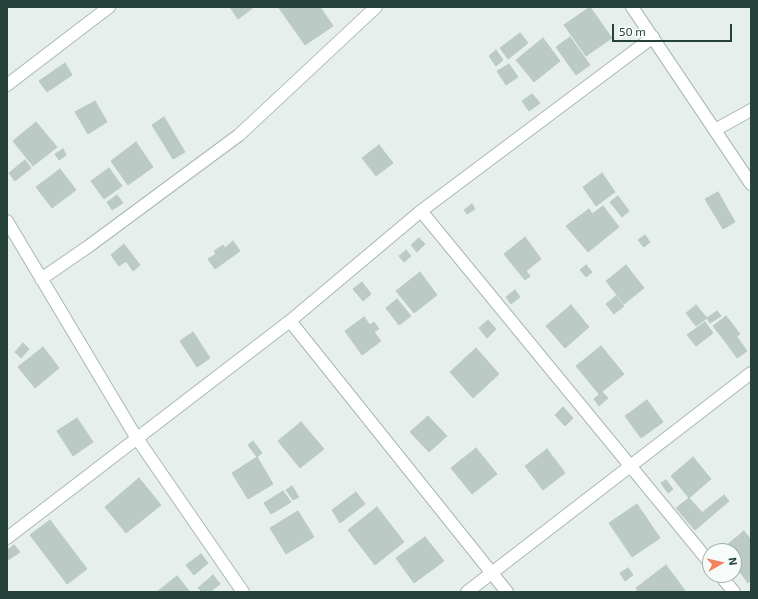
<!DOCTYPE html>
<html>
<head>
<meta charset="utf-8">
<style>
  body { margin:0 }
  #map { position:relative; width:758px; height:599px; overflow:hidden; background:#e6efeb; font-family:"Exo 2",sans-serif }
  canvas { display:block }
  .frame { position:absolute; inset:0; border:8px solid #24423a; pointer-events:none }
  .north { position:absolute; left:702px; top:543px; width:40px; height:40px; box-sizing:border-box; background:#f7fbf9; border:1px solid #a3b1ad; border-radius:50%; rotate:82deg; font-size:11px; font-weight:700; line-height:16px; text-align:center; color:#24423a }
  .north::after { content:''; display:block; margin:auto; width:14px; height:18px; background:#f4845f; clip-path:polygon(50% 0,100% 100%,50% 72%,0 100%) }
  .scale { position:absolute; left:612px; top:24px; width:120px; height:18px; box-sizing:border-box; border:2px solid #24423a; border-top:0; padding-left:5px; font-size:12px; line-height:14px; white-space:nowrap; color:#24423a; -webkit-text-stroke:3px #f7fbf9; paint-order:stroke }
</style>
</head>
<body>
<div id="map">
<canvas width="758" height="599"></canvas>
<div class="frame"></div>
<div class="north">N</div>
<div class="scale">50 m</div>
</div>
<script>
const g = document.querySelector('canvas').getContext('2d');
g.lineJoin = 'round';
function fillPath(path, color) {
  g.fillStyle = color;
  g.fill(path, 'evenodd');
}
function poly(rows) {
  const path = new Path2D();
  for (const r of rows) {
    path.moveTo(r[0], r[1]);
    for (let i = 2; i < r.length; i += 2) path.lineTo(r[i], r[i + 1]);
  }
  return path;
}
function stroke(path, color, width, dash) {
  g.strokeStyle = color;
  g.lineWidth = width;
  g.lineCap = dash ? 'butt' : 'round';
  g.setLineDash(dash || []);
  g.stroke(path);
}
const building = poly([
  [230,7,254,7,238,19,230,7],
  [281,7,320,7,333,26,305,45,279,8,281,7],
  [590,7,612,38,586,56,564,25,590,7],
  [520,33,528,43,508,59,500,48,520,33],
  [570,37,590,65,576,75,556,47,570,37],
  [543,38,560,61,534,82,516,60,543,38],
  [496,50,503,60,496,66,489,56,496,50],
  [65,63,72,75,47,92,39,81,65,63],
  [509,64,518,77,506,85,497,71,509,64],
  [532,94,540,103,529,111,522,101,532,94],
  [95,101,107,122,88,134,75,112,95,101],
  [164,117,185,152,173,159,152,125,164,117],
  [36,122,57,147,33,166,13,141,36,122],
  [136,142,153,167,128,185,111,161,136,142],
  [379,145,393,163,376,176,362,158,379,145],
  [63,149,66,155,59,160,55,154,63,149],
  [25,160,31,168,15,181,9,173,25,160],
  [109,168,122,186,104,199,91,181,109,168],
  [60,169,76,190,52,208,36,187,60,169],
  [602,173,615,192,596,206,583,187,602,173],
  [718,192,735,222,723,229,705,199,718,192],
  [117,195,123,203,112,210,107,202,117,195],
  [618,196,629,211,622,217,610,202,618,196],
  [472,204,475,209,467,214,464,210,472,204],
  [603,206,619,227,588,252,566,226,589,209,592,214,603,206],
  [645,235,650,242,644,247,638,240,645,235],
  [525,237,541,259,526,271,530,276,525,280,504,254,525,237],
  [419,238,425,244,417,252,411,245,419,238],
  [233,241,240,251,215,269,208,259,216,254,214,251,223,245,225,248,233,241],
  [124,244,140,265,133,271,126,261,119,266,111,255,124,244],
  [406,250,411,256,404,262,399,256,406,250],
  [586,265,592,272,586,277,580,270,586,265],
  [626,265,644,288,624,304,606,281,626,265],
  [420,272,437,295,414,313,396,291,420,272],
  [362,282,371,294,363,301,353,289,362,282],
  [515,290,520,297,511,304,506,297,515,290],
  [616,296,624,306,614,314,606,304,616,296],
  [397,299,411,316,399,325,386,308,397,299],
  [571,305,589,327,565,348,546,326,571,305],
  [696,305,707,318,696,326,686,313,696,305],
  [717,311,721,316,710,323,707,318,717,311],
  [726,316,740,334,727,344,713,326,726,316],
  [364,317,370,325,374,322,379,329,374,332,381,341,362,355,345,331,364,317],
  [488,320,496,329,487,338,479,328,488,320],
  [705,322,713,333,696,346,687,335,705,322],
  [193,332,210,358,197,367,180,341,193,332],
  [737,337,747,351,737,358,727,344,737,337],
  [23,343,29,349,21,358,15,352,23,343],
  [601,346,624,374,599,394,576,366,601,346],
  [43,347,59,368,35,388,18,367,43,347],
  [476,348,499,374,473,398,450,372,476,348],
  [602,392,608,398,599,406,594,399,602,392],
  [647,400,663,422,641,438,625,416,647,400],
  [563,407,573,418,565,426,555,415,563,407],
  [428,416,447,436,429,452,410,432,428,416],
  [77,418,93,442,73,456,57,431,77,418],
  [301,422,324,449,300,468,278,441,301,422],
  [253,441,262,453,257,457,248,445,253,441],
  [476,448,497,474,472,494,451,468,476,448],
  [547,449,565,473,543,490,525,466,547,449],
  [257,457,273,484,248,499,232,473,257,457],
  [693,457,711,479,689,498,671,476,693,457],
  [139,478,161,505,126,533,105,507,139,478],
  [666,480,673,489,668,493,661,483,666,480],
  [292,486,299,497,293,500,286,490,292,486],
  [283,491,291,502,271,514,264,503,283,491],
  [356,492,365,504,340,523,332,510,356,492],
  [724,495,729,501,708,519,703,512,724,495],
  [689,498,708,519,695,530,676,508,689,498],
  [637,504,660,538,632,557,609,523,637,504],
  [377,507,404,542,375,565,348,530,377,507],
  [298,511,314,537,286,554,270,528,298,511],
  [50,520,87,569,67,584,30,535,50,520],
  [744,531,751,540,751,580,748,583,734,564,734,551,724,551,722,549,744,531],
  [425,537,444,561,414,583,396,558,425,537],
  [14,545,20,552,8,560,7,550,14,545],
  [201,554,208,563,194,575,186,565,201,554],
  [666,565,686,592,638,592,636,588,666,565],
  [628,568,633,575,625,581,620,573,628,568],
  [213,575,220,584,210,592,202,592,198,588,213,575],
  [177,576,190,592,157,592,177,576]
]);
const street = poly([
  [632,7,751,184],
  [7,85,109,7],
  [715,130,751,110],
  [421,211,710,563],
  [7,221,136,437,243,592],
  [41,279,89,246,239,135,376,7],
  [290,321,507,592],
  [7,538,290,321,421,211,653,37],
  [720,575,734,592],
  [467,592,751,373]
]);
fillPath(building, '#bbcac4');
stroke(building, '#b8c9c2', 1);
stroke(street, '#a8b8b2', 14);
stroke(street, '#fff', 12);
</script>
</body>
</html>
